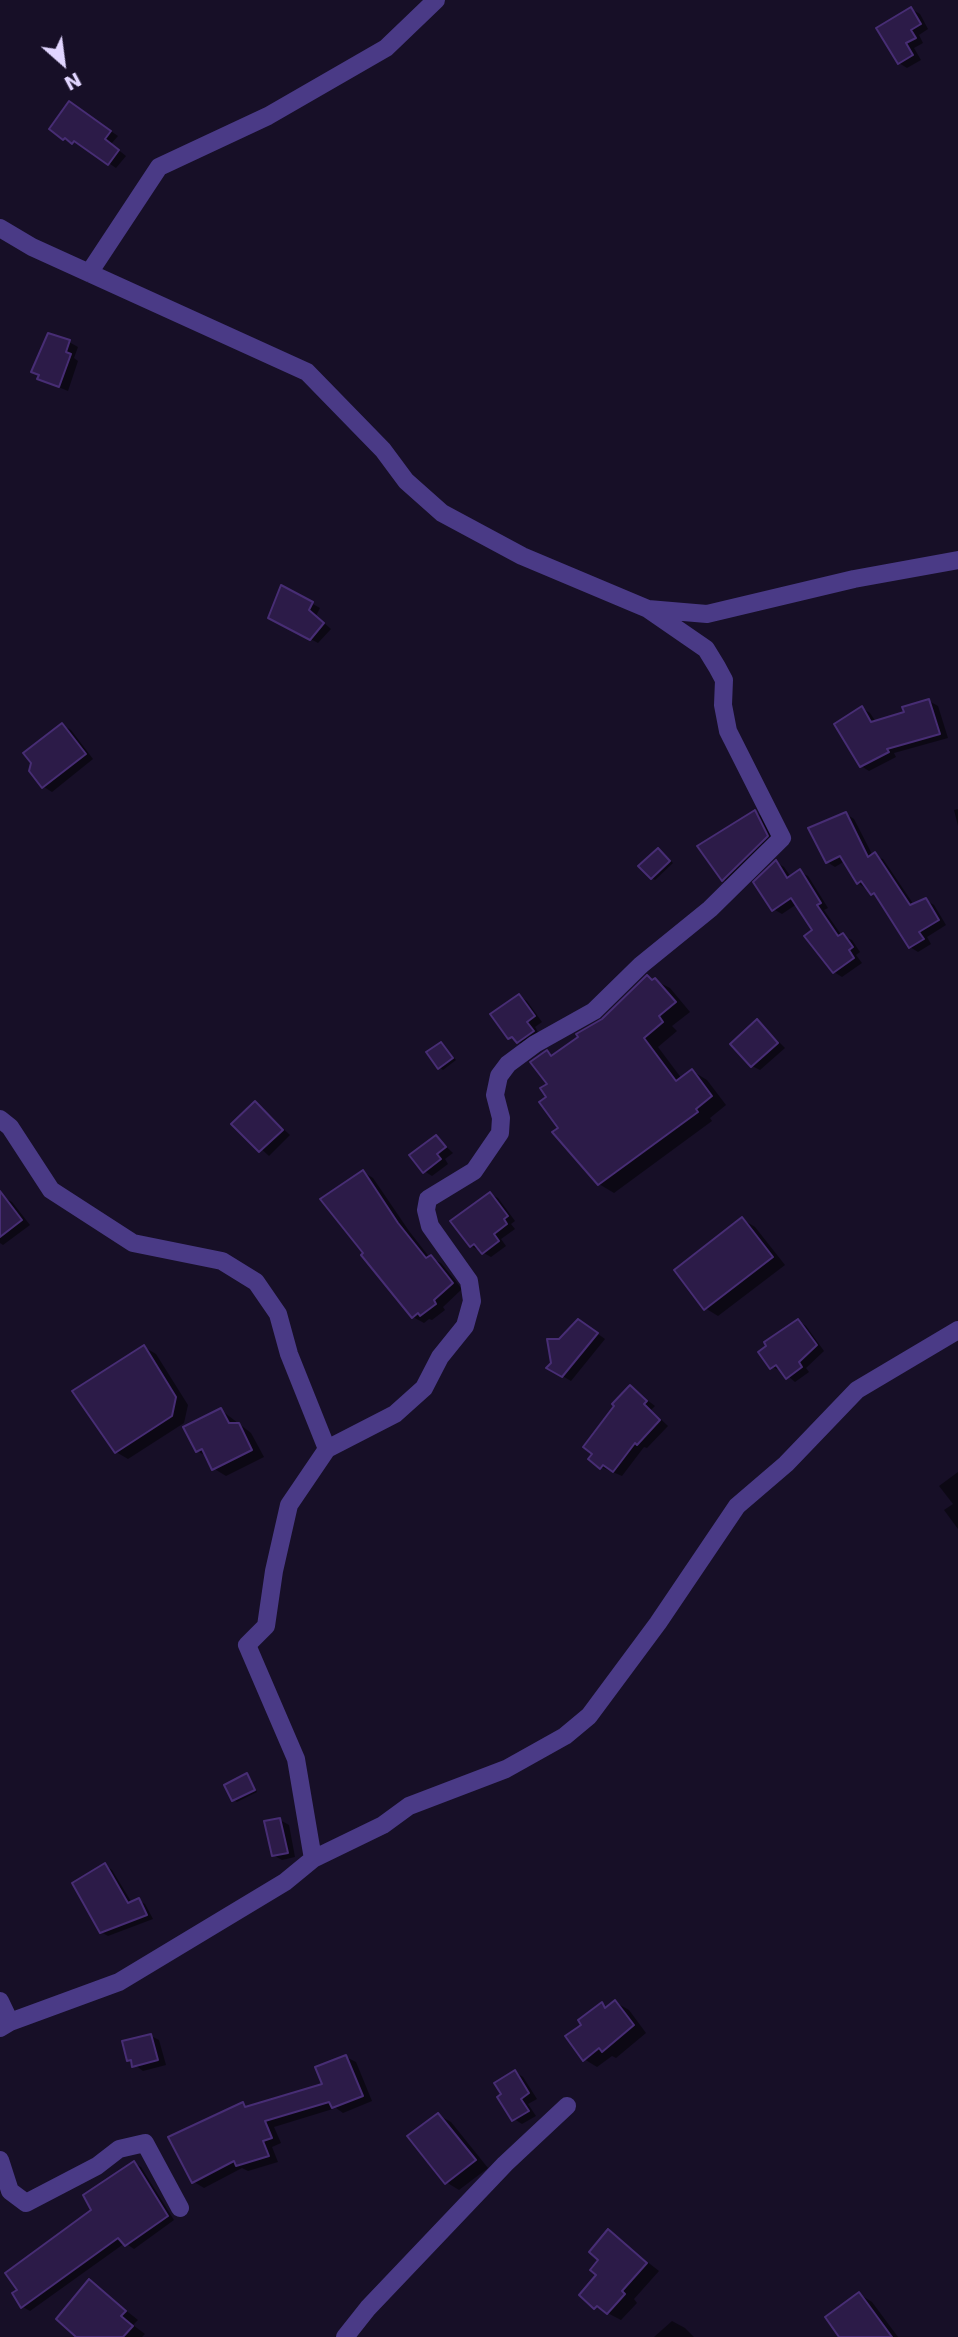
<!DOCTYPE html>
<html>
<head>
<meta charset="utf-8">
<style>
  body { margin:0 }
  #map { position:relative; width:958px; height:2337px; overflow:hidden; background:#170f27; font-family:"DejaVu Sans",sans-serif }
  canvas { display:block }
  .north { position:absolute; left:28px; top:28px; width:70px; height:70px; -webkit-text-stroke:5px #170f27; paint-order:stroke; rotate:152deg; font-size:19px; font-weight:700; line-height:28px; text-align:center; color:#e1d5ff }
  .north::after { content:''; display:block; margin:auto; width:24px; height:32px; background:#e1d5ff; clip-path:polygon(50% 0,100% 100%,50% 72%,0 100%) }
</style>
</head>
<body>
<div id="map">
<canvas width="958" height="2337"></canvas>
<div class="north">N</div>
</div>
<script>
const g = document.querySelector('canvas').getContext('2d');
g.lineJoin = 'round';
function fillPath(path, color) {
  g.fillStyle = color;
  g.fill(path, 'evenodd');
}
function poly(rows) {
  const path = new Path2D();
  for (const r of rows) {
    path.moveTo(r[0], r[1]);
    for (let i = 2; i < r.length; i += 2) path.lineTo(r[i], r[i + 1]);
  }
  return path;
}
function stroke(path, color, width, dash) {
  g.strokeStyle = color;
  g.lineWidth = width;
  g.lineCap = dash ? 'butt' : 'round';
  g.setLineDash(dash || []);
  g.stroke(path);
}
const shadow = poly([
  [911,9,920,14,928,29,919,35,923,43,914,48,921,60,907,68,899,63],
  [77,108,118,136,111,144,126,156,116,168,82,145,64,139],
  [69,342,78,347,74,358,78,361,68,391,39,379],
  [282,587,320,608,316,616,331,629,318,643,270,617],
  [929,701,938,706,948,738,894,753,896,757,869,771,861,766,862,708,870,713,876,722,907,713],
  [62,725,71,730,93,759,52,792,44,787],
  [958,809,958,826,954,810],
  [755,812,768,820,780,844,736,887,724,880,700,847],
  [846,814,854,819,873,856,883,859,914,905,926,900,934,905,946,925,927,937,931,944,918,952,910,947,878,897,858,883,845,861,835,867,827,862],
  [662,852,673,863,655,880,652,878],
  [776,862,784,867,791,877,800,872,808,876,828,908,824,910,842,936,852,940,860,952,856,955,862,963,842,977,834,972,815,930,797,904,782,914,773,909],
  [648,977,670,988,690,1012,672,1026,677,1031,658,1047,682,1079,692,1071,707,1080,726,1105,710,1118,712,1121,614,1193,599,1184,560,1128,549,1098,547,1052,553,1056,603,1021],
  [519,996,527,1001,542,1022,535,1027,541,1037,527,1047,510,1038],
  [758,1021,785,1048,760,1070,752,1066],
  [441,1044,456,1060,443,1070,439,1067],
  [255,1103,290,1135,269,1156,234,1124],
  [436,1137,453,1153,445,1159,448,1164,432,1176,424,1171],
  [363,1172,373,1178,409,1231,430,1258,441,1263,462,1289,443,1307,445,1310,432,1320,429,1319,424,1323,413,1317,363,1256],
  [490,1194,498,1198,515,1221,511,1224,515,1229,501,1239,506,1246,491,1257,471,1246],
  [3,1197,12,1202,30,1225,3,1245,0,1243,0,1199],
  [742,1219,755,1227,785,1265,718,1316,705,1308],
  [798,1321,806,1326,824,1351,806,1368,809,1372,795,1382,782,1371,771,1367],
  [587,1326,605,1339,571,1381,549,1368,560,1341],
  [144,1347,156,1354,188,1405,184,1423,128,1459,116,1452],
  [630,1387,655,1406,651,1410,668,1426,647,1448,644,1447,622,1476,601,1467,594,1454],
  [221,1410,251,1433,264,1457,226,1476,213,1468,208,1457,197,1451],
  [958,1472,958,1529,944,1510,953,1504,939,1486],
  [247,1775,257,1792,237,1802,233,1800],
  [280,1820,289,1825,295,1857,282,1860,273,1855],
  [105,1865,112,1870,132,1903,138,1900,145,1904,153,1919,108,1936,101,1932],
  [615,2002,629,2010,646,2033,616,2058,612,2056,597,2067,584,2059,583,2025,602,2004,608,2008],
  [151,2036,159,2040,166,2065,143,2071,128,2060],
  [346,2057,356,2062,372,2101,343,2113,336,2108,274,2127,281,2143,272,2147,278,2162,248,2171,242,2168,204,2188,194,2182,243,2104,249,2107,324,2085],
  [515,2072,523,2077,537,2099,528,2104,536,2116,522,2124,514,2119],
  [438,2115,451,2122,488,2168,459,2190,446,2182],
  [134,2163,141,2167,174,2220,134,2249,125,2243,30,2311,23,2307,94,2210],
  [609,2232,659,2271,634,2299,637,2303,621,2320,596,2307,601,2260],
  [89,2281,138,2320,133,2325,145,2334,142,2337,79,2337],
  [859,2294,872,2302,898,2337,846,2337],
  [672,2321,685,2328,694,2337,654,2337]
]);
const building = poly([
  [911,7,921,24,911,30,916,38,906,43,913,55,898,64,876,28,911,7],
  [69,101,111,131,105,139,119,150,108,165,74,141,72,144,65,138,63,140,49,129,69,101],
  [48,333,70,340,66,352,71,354,59,387,37,379,39,375,31,372,48,333],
  [281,585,313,602,309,610,324,623,310,640,268,618,281,585],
  [929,699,940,734,887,749,889,752,860,767,834,724,862,706,871,722,904,712,902,707,929,699],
  [62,723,86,754,42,788,29,771,31,763,23,753,62,723],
  [755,810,768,836,722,881,697,846,755,810],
  [846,812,868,857,875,852,910,905,926,898,939,920,919,932,924,939,909,948,874,893,871,895,861,881,857,884,840,856,826,863,808,828,846,812],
  [658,848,670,861,651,879,638,866,658,848],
  [776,860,787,878,800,869,821,903,817,905,838,936,843,933,853,947,849,950,854,958,833,973,804,936,812,930,791,898,772,911,753,882,776,860],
  [647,975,652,980,655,978,676,1002,659,1016,663,1022,644,1038,676,1081,692,1069,712,1096,696,1109,698,1112,598,1185,552,1132,558,1128,539,1102,546,1097,540,1088,547,1084,530,1062,547,1050,551,1056,578,1037,576,1034,602,1019,647,975],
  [519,994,535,1016,527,1022,534,1031,517,1043,512,1037,508,1039,490,1014,519,994],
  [757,1019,778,1043,751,1067,730,1044,757,1019],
  [441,1042,453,1058,438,1069,426,1052,441,1042],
  [255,1101,283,1130,259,1152,231,1124,255,1101],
  [436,1135,446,1147,437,1154,441,1159,423,1173,409,1155,436,1135],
  [363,1170,398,1223,426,1258,431,1255,453,1283,434,1300,436,1304,420,1316,418,1313,412,1318,361,1255,363,1253,320,1199,363,1170],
  [0,1191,22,1220,0,1237,0,1191],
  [490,1192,508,1216,504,1219,507,1224,494,1234,499,1241,482,1254,474,1244,470,1247,450,1221,490,1192],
  [742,1217,773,1257,704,1310,674,1270,742,1217],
  [578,1319,598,1333,562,1377,546,1368,551,1363,547,1339,559,1339,578,1319],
  [798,1319,817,1345,799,1362,802,1367,786,1379,776,1365,770,1369,758,1352,766,1346,764,1342,798,1319],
  [144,1345,176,1397,172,1416,115,1453,72,1391,144,1345],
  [630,1385,647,1401,644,1404,660,1420,637,1445,635,1443,613,1472,603,1465,600,1469,588,1459,592,1454,583,1447,614,1406,612,1404,630,1385],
  [221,1408,229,1423,239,1423,252,1450,212,1470,202,1449,196,1452,183,1427,221,1408],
  [247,1773,255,1790,232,1801,224,1785,247,1773],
  [280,1818,288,1853,272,1856,264,1821,280,1818],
  [105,1863,128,1903,139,1898,147,1915,100,1933,72,1883,105,1863],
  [615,2000,634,2025,602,2052,599,2048,583,2061,565,2036,581,2025,578,2020,602,2002,605,2008,615,2000],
  [151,2034,158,2060,132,2067,131,2060,127,2061,122,2041,151,2034],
  [346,2055,363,2096,332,2108,329,2102,265,2121,272,2138,263,2141,269,2156,236,2166,234,2161,192,2183,168,2137,243,2102,245,2107,322,2084,315,2067,346,2055],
  [515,2070,529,2093,521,2099,529,2111,512,2121,497,2097,501,2094,494,2083,515,2070],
  [438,2113,476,2160,445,2184,407,2136,438,2113],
  [134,2161,168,2216,125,2246,118,2238,21,2308,12,2293,17,2290,5,2273,91,2210,83,2195,134,2161],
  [608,2229,647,2263,622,2291,625,2294,607,2314,597,2306,594,2309,579,2295,596,2275,590,2270,598,2260,589,2252,608,2229],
  [89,2279,126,2311,121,2316,133,2326,123,2337,76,2337,56,2319,89,2279],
  [859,2292,892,2337,839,2337,825,2317,859,2292]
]);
const minor = poly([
  [0,228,32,247,307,372,383,450,406,481,442,513,522,556,648,609,707,614,854,579,958,560],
  [89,273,159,167,268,116,386,48,436,0],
  [0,1119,10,1127,51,1190,133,1243,222,1261,256,1282,278,1314,289,1354,327,1449],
  [313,1859,383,1825,409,1806,506,1769,565,1736,589,1716,658,1623,737,1506,786,1464,857,1390,958,1330],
  [0,2001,10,2022,0,2028],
  [10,2022,119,1982,285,1882,313,1859,296,1759,247,1645,266,1626,274,1571,289,1505,327,1449,395,1414,424,1388,440,1357,465,1326,472,1301,469,1281,430,1226,426,1210,428,1199,474,1171,500,1133,501,1118,495,1095,499,1076,508,1064,535,1044,594,1011,641,965,710,909,782,838,728,731,723,705,724,680,717,667,706,649,648,609],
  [0,2160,10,2191,26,2203,97,2166,119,2149,145,2143,180,2208],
  [345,2337,368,2308,505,2164,567,2106]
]);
fillPath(shadow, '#0007');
fillPath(building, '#2c1b48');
stroke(building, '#472d74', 2);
stroke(minor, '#4a3a86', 18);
</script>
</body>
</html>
